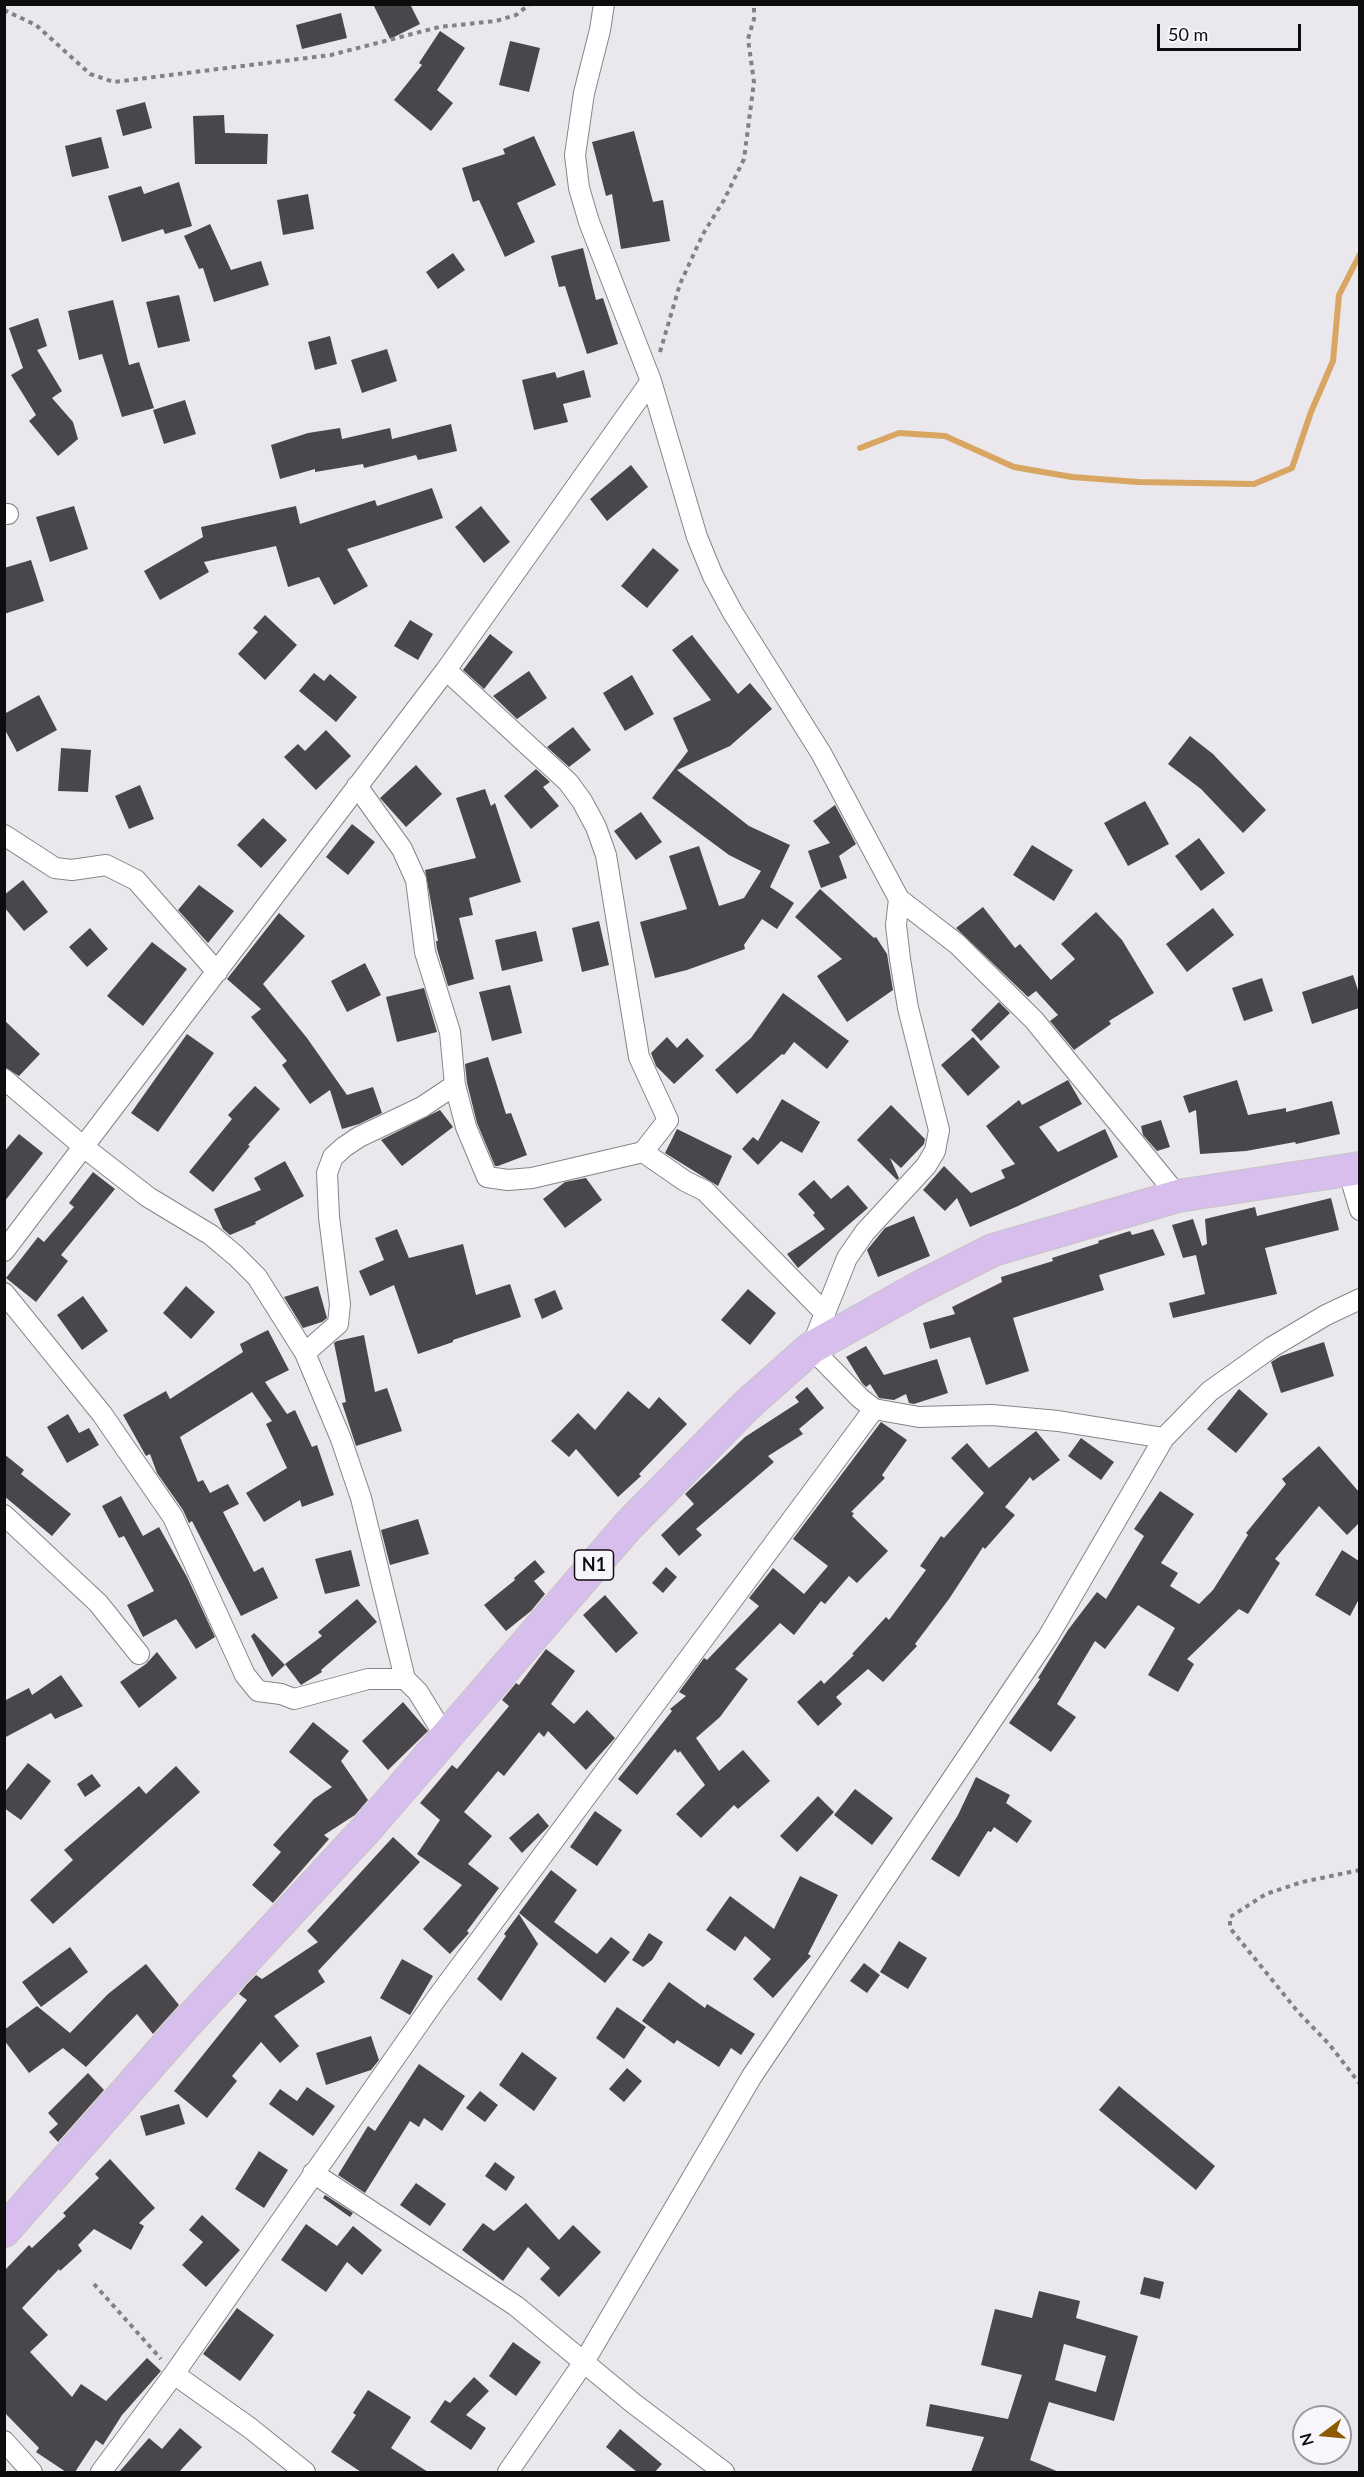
<!DOCTYPE html>
<html>
<head>
<meta charset="utf-8">
<style>
  body { margin:0 }
  #map { position:relative; width:1364px; height:2477px; overflow:hidden; background:#ebe8ed; font-family:Lato,sans-serif }
  canvas { display:block }
  .frame { position:absolute; inset:0; border:6px solid #0e0d0e; pointer-events:none }
  .north { position:absolute; left:1292px; top:2405px; width:60px; height:60px; box-sizing:border-box; background:#f8f6fb; border:2px solid #9a999c; border-radius:50%; rotate:254deg; font-size:16px; font-weight:700; line-height:24px; text-align:center; color:#0e0d0e }
  .north::after { content:''; display:block; margin:auto; width:21px; height:27px; background:#8b5a02; clip-path:polygon(50% 0,100% 100%,50% 72%,0 100%) }
  .scale { position:absolute; left:1157px; top:24px; width:144px; height:27px; box-sizing:border-box; border:3px solid #0e0d0e; border-top:0; padding-left:8px; font-size:18px; line-height:21px; white-space:nowrap; color:#0e0d0e; -webkit-text-stroke:4px #f8f6fb; paint-order:stroke }
</style>
</head>
<body>
<div id="map">
<canvas width="1364" height="2477"></canvas>
<div class="frame"></div>
<div class="north">N</div>
<div class="scale">50 m</div>
</div>
<script>
const g = document.querySelector('canvas').getContext('2d');
g.lineJoin = 'round';
function poly(rows) {
  const path = new Path2D();
  for (const r of rows) {
    path.moveTo(r[0], r[1]);
    for (let i = 2; i < r.length; i += 2) path.lineTo(r[i], r[i + 1]);
  }
  return path;
}
function stroke(path, color, width, dash) {
  g.strokeStyle = color;
  g.lineWidth = width;
  g.lineCap = dash ? 'butt' : 'round';
  g.setLineDash(dash || []);
  g.stroke(path);
}
function fillPath(path, color) {
  g.fillStyle = color;
  g.fill(path, 'evenodd');
}
function label(font, color, halo, rows, align = 'center') {
  g.font = font + ' Lato,sans-serif';
  g.lineWidth = 6;
  g.setLineDash([]);
  g.textBaseline = 'middle';
  g.strokeStyle = halo;
  g.fillStyle = color;
  for (const [text, x, y, turn = 0] of rows) {
    g.save();
    g.translate(x, y);
    g.rotate((+turn || 0) * Math.PI / 180);
    g.textAlign = isNaN(turn) ? turn : align;
    if (halo) g.strokeText(text, 0, 0);
    g.fillText(text, 0, 0);
    g.restore();
  }
}
const stream = poly([
  [860,448,899,433,945,436,1014,467,1072,477,1138,482,1254,484,1292,468,1311,412,1333,361,1339,295,1360,254]
]);
const building = poly([
  [373,4,410,4,420,24,390,39],
  [341,13,347,38,302,49,296,25],
  [440,31,465,48,437,90,453,103,431,131,394,100,422,65,419,63],
  [510,41,540,48,529,92,499,85],
  [145,102,152,128,123,136,116,110],
  [224,115,225,133,268,134,267,164,195,164,193,116],
  [634,131,653,202,663,200,670,241,621,249,612,194,606,196,592,142],
  [534,136,556,185,517,203,535,242,505,257,479,200,473,202,462,168,505,154,503,149],
  [101,137,109,168,72,177,65,146],
  [179,182,192,226,165,234,163,229,122,242,108,196,141,186,144,194],
  [308,194,314,229,283,235,277,200],
  [210,224,231,270,261,261,269,285,214,302,203,268,199,269,184,236],
  [583,248,596,300,603,298,618,344,587,354,565,286,559,287,551,256],
  [453,253,465,270,438,289,426,272],
  [179,295,190,341,158,348,146,302],
  [113,300,129,365,139,362,154,408,122,417,102,354,79,360,68,311],
  [38,318,47,346,37,350,62,391,52,398,73,422,78,439,58,456,29,421,36,415,11,375,23,368,9,328],
  [330,336,337,364,315,370,308,342],
  [387,349,397,381,362,393,351,360],
  [584,370,591,397,563,404,568,422,534,430,522,380,555,372,557,378],
  [185,400,196,434,164,444,153,410],
  [451,424,457,451,418,460,416,455,364,468,363,464,315,472,315,469,280,479,271,445,308,433,340,428,342,439,390,428,392,439],
  [631,465,648,487,607,521,590,499],
  [432,488,443,518,347,549,368,586,334,605,319,577,288,587,276,546,204,562,209,572,160,600,144,571,203,537,201,527,296,506,300,524,375,500,377,506],
  [74,506,88,549,50,562,36,517],
  [481,506,510,542,484,563,455,527],
  [653,548,679,570,647,608,621,586],
  [31,560,44,601,4,614,4,568],
  [265,615,297,645,265,680,238,654,258,632,253,628],
  [410,620,433,634,418,660,394,646],
  [490,634,513,652,484,689,463,670],
  [692,635,738,694,750,683,772,709,730,746,677,770,749,826,790,845,770,887,794,903,777,929,762,919,744,945,745,949,687,970,655,978,640,922,687,909,669,856,699,846,719,906,744,898,761,871,729,855,652,798,688,751,673,718,711,700,672,650],
  [529,671,547,698,517,719,493,696],
  [314,673,324,681,330,674,357,697,336,722,299,691],
  [632,675,654,714,625,731,603,693],
  [39,695,57,730,17,752,4,728,4,714],
  [573,727,591,750,569,767,547,747],
  [326,730,351,756,316,790,284,757,298,744,305,751],
  [1190,736,1213,754,1266,810,1243,833,1201,789,1168,764],
  [61,748,91,750,88,792,58,791],
  [416,765,442,794,406,827,380,798],
  [536,769,550,782,543,787,559,806,531,829,504,796],
  [140,785,154,819,129,829,115,796],
  [485,789,491,806,495,803,521,882,469,898,473,915,459,918,474,979,448,986,437,949,436,941,438,941,425,870,476,858,456,798],
  [1145,801,1169,844,1128,866,1104,823],
  [835,805,856,844,839,856,847,878,821,888,808,851,830,843,813,821],
  [641,812,662,842,636,860,614,831],
  [263,818,287,840,261,868,237,845],
  [352,824,375,842,348,875,326,857],
  [1199,838,1225,873,1201,891,1175,856],
  [1032,845,1073,870,1054,901,1013,875],
  [23,880,48,912,24,931,4,907,4,895],
  [199,885,234,911,208,943,178,910],
  [820,889,874,938,876,937,887,954,893,990,847,1022,817,976,842,959,795,917],
  [983,907,1015,948,1020,944,1051,980,1075,959,1061,944,1096,912,1122,940,1154,993,1109,1021,1111,1024,1074,1050,1050,1021,1058,1015,1036,991,1028,997,956,928],
  [1213,908,1234,935,1187,972,1166,944],
  [279,913,305,936,263,984,307,1038,347,1095,373,1087,382,1113,359,1124,342,1129,330,1090,310,1104,282,1065,287,1061,251,1017,261,1009,227,979],
  [599,921,609,965,582,972,572,928],
  [90,928,108,949,87,967,69,947],
  [536,931,543,961,502,971,495,940],
  [152,942,187,969,143,1026,107,996],
  [365,963,381,995,347,1012,331,981],
  [1353,975,1359,993,1359,1008,1312,1024,1302,992],
  [1262,978,1273,1011,1244,1021,1232,988],
  [510,985,522,1033,492,1041,479,992],
  [424,988,437,1032,397,1042,386,997],
  [783,993,849,1041,827,1069,794,1042,784,1055,782,1054,737,1094,715,1070,751,1038],
  [999,1002,1010,1013,981,1041,971,1030],
  [4,1020,40,1054,19,1076,4,1067],
  [187,1034,214,1053,158,1132,131,1113],
  [667,1037,677,1048,687,1038,704,1056,674,1084,656,1066,651,1053],
  [973,1037,1000,1067,968,1096,941,1065],
  [488,1057,506,1114,511,1113,527,1155,498,1166,495,1166,477,1123,467,1083,465,1064],
  [1068,1080,1082,1104,1039,1127,1058,1152,1105,1129,1118,1157,1018,1206,970,1227,957,1198,945,1211,923,1190,944,1166,971,1193,1005,1178,1001,1170,1015,1164,986,1126,1019,1100,1022,1105],
  [1237,1080,1248,1115,1286,1108,1286,1112,1332,1101,1340,1134,1296,1144,1295,1142,1246,1151,1200,1154,1196,1110,1189,1113,1183,1096],
  [255,1086,280,1109,248,1145,250,1146,213,1192,189,1172,232,1119,228,1115],
  [782,1099,820,1122,802,1153,781,1141,758,1165,742,1149,753,1137,758,1141],
  [891,1105,925,1139,924,1144,901,1168,890,1158,899,1178,897,1180,857,1140],
  [440,1110,453,1127,402,1166,381,1140],
  [1161,1120,1170,1147,1157,1151,1143,1135,1141,1126],
  [677,1129,732,1156,718,1186,665,1153],
  [19,1134,43,1153,4,1202,4,1152],
  [285,1161,304,1196,255,1222,256,1224,230,1235,223,1229,214,1209,261,1190,254,1178],
  [93,1172,115,1189,61,1255,68,1261,36,1302,6,1278,38,1237,44,1242,74,1207,69,1203],
  [586,1178,602,1200,565,1228,543,1199,565,1182],
  [814,1180,831,1199,848,1185,868,1208,798,1268,787,1254,825,1229,813,1215,815,1213,798,1194],
  [1331,1198,1339,1230,1265,1248,1277,1294,1173,1318,1169,1303,1205,1294,1196,1255,1183,1258,1172,1225,1193,1219,1202,1246,1207,1244,1205,1219,1255,1207,1257,1216],
  [914,1216,930,1256,878,1277,867,1250,885,1228],
  [397,1229,409,1258,463,1244,476,1295,510,1284,521,1317,453,1340,453,1342,418,1354,394,1285,370,1296,359,1271,384,1260,375,1238],
  [1153,1229,1165,1255,1099,1275,1104,1290,1013,1318,1029,1371,986,1385,970,1337,930,1349,923,1323,955,1314,952,1307,1002,1282,1001,1277,1053,1261,1052,1258,1099,1243,1098,1241,1130,1231,1132,1235],
  [186,1286,215,1312,191,1339,163,1313],
  [318,1286,327,1318,322,1322,303,1328,284,1297],
  [748,1289,776,1313,750,1345,721,1320],
  [555,1290,563,1309,542,1319,534,1299],
  [83,1296,108,1331,82,1350,57,1315],
  [268,1330,289,1370,265,1382,287,1414,295,1410,312,1447,317,1445,334,1495,302,1507,300,1500,264,1522,246,1493,287,1468,266,1424,272,1421,252,1392,180,1437,198,1482,203,1480,210,1493,228,1484,239,1504,223,1512,254,1572,263,1567,278,1598,241,1616,192,1521,189,1523,183,1510,157,1473,150,1454,146,1456,123,1415,166,1391,170,1399,243,1352,240,1344],
  [364,1335,375,1392,387,1388,402,1431,356,1446,342,1403,346,1402,334,1343,337,1341],
  [1324,1342,1334,1376,1281,1393,1271,1362,1281,1356],
  [866,1346,884,1375,937,1359,948,1393,914,1404,909,1403,906,1394,894,1400,879,1398,870,1384,866,1387,862,1383,846,1357],
  [807,1387,824,1408,799,1429,803,1434,768,1456,774,1462,696,1529,702,1535,679,1556,661,1535,694,1504,685,1494,745,1437,799,1402,795,1397],
  [1239,1389,1268,1414,1236,1453,1207,1429],
  [628,1391,649,1409,659,1397,687,1424,639,1474,641,1476,618,1497,576,1449,569,1457,551,1441,578,1413,595,1430],
  [68,1414,79,1433,89,1428,99,1445,67,1463,47,1427],
  [881,1422,907,1440,882,1475,885,1478,851,1512,854,1513,852,1516,888,1551,857,1583,849,1576,825,1604,821,1601,794,1635,780,1623,735,1669,748,1679,720,1717,696,1738,719,1771,743,1750,770,1781,738,1809,734,1805,701,1838,676,1814,705,1785,680,1751,678,1753,675,1749,637,1795,618,1779,672,1711,670,1709,686,1696,679,1692,704,1658,707,1660,759,1606,749,1598,773,1568,804,1594,828,1566,793,1539],
  [1036,1431,1060,1460,1033,1481,1030,1477,1005,1507,1015,1515,985,1549,983,1547,949,1599,915,1644,917,1646,883,1682,868,1669,836,1697,842,1704,818,1726,797,1702,821,1680,824,1684,854,1655,852,1654,886,1617,889,1620,926,1570,920,1566,941,1536,944,1538,984,1493,951,1458,967,1443,989,1468],
  [1081,1438,1114,1462,1101,1480,1068,1456],
  [1319,1446,1359,1492,1359,1523,1347,1535,1319,1506,1275,1559,1280,1563,1248,1614,1239,1609,1187,1659,1194,1664,1178,1692,1148,1675,1175,1628,1138,1605,1105,1649,1095,1641,1057,1704,1076,1717,1051,1752,1009,1723,1040,1679,1038,1678,1068,1630,1097,1592,1106,1599,1144,1536,1134,1529,1160,1491,1194,1514,1161,1563,1178,1573,1170,1586,1199,1604,1213,1590,1248,1535,1246,1533,1286,1484,1282,1479],
  [4,1454,24,1470,21,1474,71,1514,52,1536,4,1496],
  [121,1496,143,1536,159,1527,187,1577,215,1637,196,1649,176,1619,143,1637,127,1605,154,1591,124,1536,119,1538,102,1506],
  [418,1519,429,1554,390,1565,381,1530],
  [351,1550,360,1586,325,1594,315,1559],
  [1342,1550,1359,1561,1359,1599,1350,1616,1315,1595],
  [535,1560,545,1572,534,1581,545,1594,531,1611,506,1631,484,1605,515,1580,514,1578],
  [666,1567,677,1577,663,1593,652,1583],
  [605,1595,638,1633,616,1653,583,1615],
  [357,1599,377,1622,321,1670,322,1672,301,1685,285,1664,322,1636,318,1632],
  [254,1633,285,1665,272,1677,251,1636],
  [546,1649,575,1671,551,1704,574,1724,587,1710,615,1738,586,1770,548,1731,544,1737,539,1732,504,1776,498,1771,464,1812,492,1836,468,1864,499,1888,467,1931,469,1933,450,1954,423,1929,462,1885,417,1854,440,1820,420,1803,452,1765,457,1769,509,1706,502,1700,516,1683,519,1685],
  [157,1652,177,1678,139,1708,120,1682,146,1664],
  [61,1675,83,1706,55,1719,51,1713,4,1738,4,1701,29,1688,32,1695],
  [403,1702,428,1731,388,1770,362,1741],
  [313,1722,349,1751,341,1761,368,1800,355,1815,324,1835,329,1839,273,1903,252,1885,281,1852,273,1845,314,1799,332,1787,289,1752],
  [28,1763,51,1781,21,1820,4,1808,4,1793],
  [176,1766,200,1792,53,1924,30,1900,73,1860,64,1850,139,1786,146,1794],
  [92,1774,101,1786,85,1797,77,1784],
  [976,1777,1010,1795,1006,1803,1032,1821,1017,1843,994,1827,991,1832,988,1831,959,1877,931,1859,958,1815],
  [855,1789,893,1818,872,1845,834,1815],
  [818,1796,834,1812,797,1852,780,1836],
  [595,1811,622,1830,597,1866,570,1847],
  [538,1813,549,1826,522,1853,509,1838],
  [393,1837,420,1862,318,1971,325,1982,274,2016,299,2046,280,2063,261,2042,232,2076,237,2081,207,2118,174,2091,247,2000,239,1994,247,1984,256,1975,262,1979,318,1942,307,1931],
  [551,1870,577,1890,554,1922,597,1954,611,1937,630,1952,605,1983,519,1913],
  [800,1876,838,1895,808,1954,811,1956,773,1998,753,1979,771,1959,745,1936,735,1951,706,1930,730,1896,774,1929],
  [519,1914,538,1944,501,2001,477,1979,506,1936,504,1934],
  [649,1933,663,1942,652,1960,643,1967,632,1960],
  [899,1941,927,1958,908,1989,880,1972],
  [70,1947,88,1972,41,2007,22,1982],
  [402,1959,433,1976,410,2015,380,1998],
  [864,1963,880,1975,867,1993,850,1981],
  [146,1964,179,2005,153,2034,137,2014,86,2067,63,2048,29,2073,4,2040,4,2030,37,2006,70,2033,108,1994],
  [669,1982,705,2008,707,2004,755,2034,741,2055,731,2048,719,2067,677,2040,674,2044,642,2021],
  [617,2007,646,2027,624,2059,596,2038],
  [371,2036,379,2060,371,2070,326,2085,316,2053],
  [522,2052,557,2078,534,2111,499,2085],
  [419,2064,465,2096,442,2131,424,2118,419,2127,410,2121,365,2193,338,2175,368,2126,375,2131],
  [627,2068,642,2081,624,2102,609,2089],
  [88,2073,104,2090,58,2142,49,2132,58,2124,48,2113],
  [1119,2086,1215,2166,1196,2190,1099,2110],
  [307,2087,335,2106,313,2136,269,2104,280,2089,297,2101],
  [480,2091,498,2105,485,2122,466,2108],
  [179,2104,185,2124,146,2136,140,2116],
  [259,2151,288,2170,264,2208,235,2189],
  [110,2159,155,2208,139,2223,144,2226,131,2250,94,2229,78,2245,82,2251,60,2271,59,2269,22,2308,48,2335,30,2352,72,2397,81,2384,106,2401,147,2358,161,2371,122,2415,103,2445,96,2440,75,2472,66,2472,36,2452,39,2448,4,2412,4,2271,29,2245,32,2248,66,2216,63,2213,99,2178,95,2174],
  [495,2162,515,2177,506,2191,485,2176],
  [416,2183,446,2204,430,2226,400,2205],
  [325,2195,353,2213,350,2217,323,2198],
  [526,2203,559,2240,573,2225,601,2252,559,2297,540,2279,550,2268,528,2247,503,2281,462,2250,483,2223,494,2231],
  [202,2215,240,2250,206,2287,182,2265,203,2242,189,2230],
  [306,2224,337,2246,353,2226,382,2250,362,2275,347,2262,326,2292,281,2260],
  [1144,2277,1164,2282,1160,2299,1140,2294],
  [1039,2291,1080,2301,1076,2318,1138,2336,1114,2421,1049,2402,1030,2460,1059,2472,971,2472,984,2437,926,2426,930,2404,1008,2419,1022,2375,981,2365,995,2309,1032,2318],
  [1064,2344,1106,2356,1096,2392,1055,2380],
  [237,2308,274,2335,240,2381,203,2354],
  [513,2342,541,2362,516,2396,489,2376],
  [474,2377,489,2391,466,2415,486,2428,471,2450,430,2422,445,2400,450,2403],
  [368,2390,411,2417,391,2448,428,2472,361,2472,331,2452,356,2415,353,2413],
  [180,2428,202,2447,179,2472,119,2472,149,2438,162,2449],
  [620,2429,662,2464,655,2472,637,2472,606,2447]
]);
const path = poly([
  [4,10,36,25,90,74,114,82,331,55,439,27,496,21,516,15,530,4],
  [660,352,680,284,703,234,724,200,744,159,754,82,748,39,754,19,754,4],
  [1360,1870,1302,1882,1266,1894,1230,1917,1230,1928,1298,2012,1329,2044,1360,2084],
  [94,2284,161,2359]
]);
const street = poly([
  [604,4,600,30,584,93,575,155,579,188,589,222,651,381,697,537,713,576,733,613,821,753,899,899,957,944,1034,1020,1178,1196],
  [4,514,8,514],
  [446,670,568,782,582,801,596,827,606,855,639,1057,668,1120,643,1152,685,1181,705,1191,824,1312],
  [357,786,402,849,416,880,425,952,450,1032,455,1085],
  [4,835,55,868,72,870,106,865,136,880,217,972],
  [899,899,896,925,900,959,908,1008,939,1130,935,1151,926,1166,865,1232,847,1258,811,1348,860,1398,874,1409,919,1417,992,1415,1058,1421,1164,1438],
  [4,1079,85,1148,148,1197,211,1235,236,1256,257,1277,305,1353,341,1439,361,1498,405,1679],
  [1348,1170,1360,1210],
  [4,1251,446,670,651,381],
  [4,1293,102,1414,173,1517,245,1675,258,1691,281,1694,294,1699,368,1679,405,1679,418,1692,446,1738],
  [305,1353,338,1324,340,1304,329,1217,327,1173,333,1157,344,1147,359,1137,422,1107,455,1085,466,1127,487,1177,508,1180,532,1178,643,1152],
  [4,1515,98,1603,139,1654],
  [313,2173,516,2306,633,2403,724,2472],
  [174,2374,250,2428,305,2472],
  [4,2441,32,2472],
  [101,2472,174,2374,436,1999,874,1409],
  [508,2472,584,2362,752,2076,1048,1637,1164,1438,1210,1391,1272,1347,1326,1315,1360,1299]
]);
const primary = poly([
  [4,2231,183,2027,369,1826,628,1526,747,1405,811,1348,920,1287,993,1250,1178,1196,1360,1168]
]);
const shields = [
  [594,1565,39]
];
const shieldNames = [
  ["N1",594,1565]
];
stroke(stream, '#d9a563', 6);
fillPath(building, '#49474b');
stroke(street, '#868488', 22);
stroke(primary, '#c5c5c5', 34);
stroke(path, '#838184', 4, [4.5, 4.5]);
stroke(street, '#fff', 20);
stroke(primary, '#d7beed', 32);
for (const [x, y, w] of shields) {
  const box = new Path2D();
  box.roundRect(x - w / 2, y - 15, w, 30, 4.5);
  g.fillStyle = '#f8f6fb';
  g.fill(box);
  stroke(box, '#0e0d0e', 1.5);
}
label('bold 18px', '#0e0d0e', null, shieldNames);
</script>
</body>
</html>
